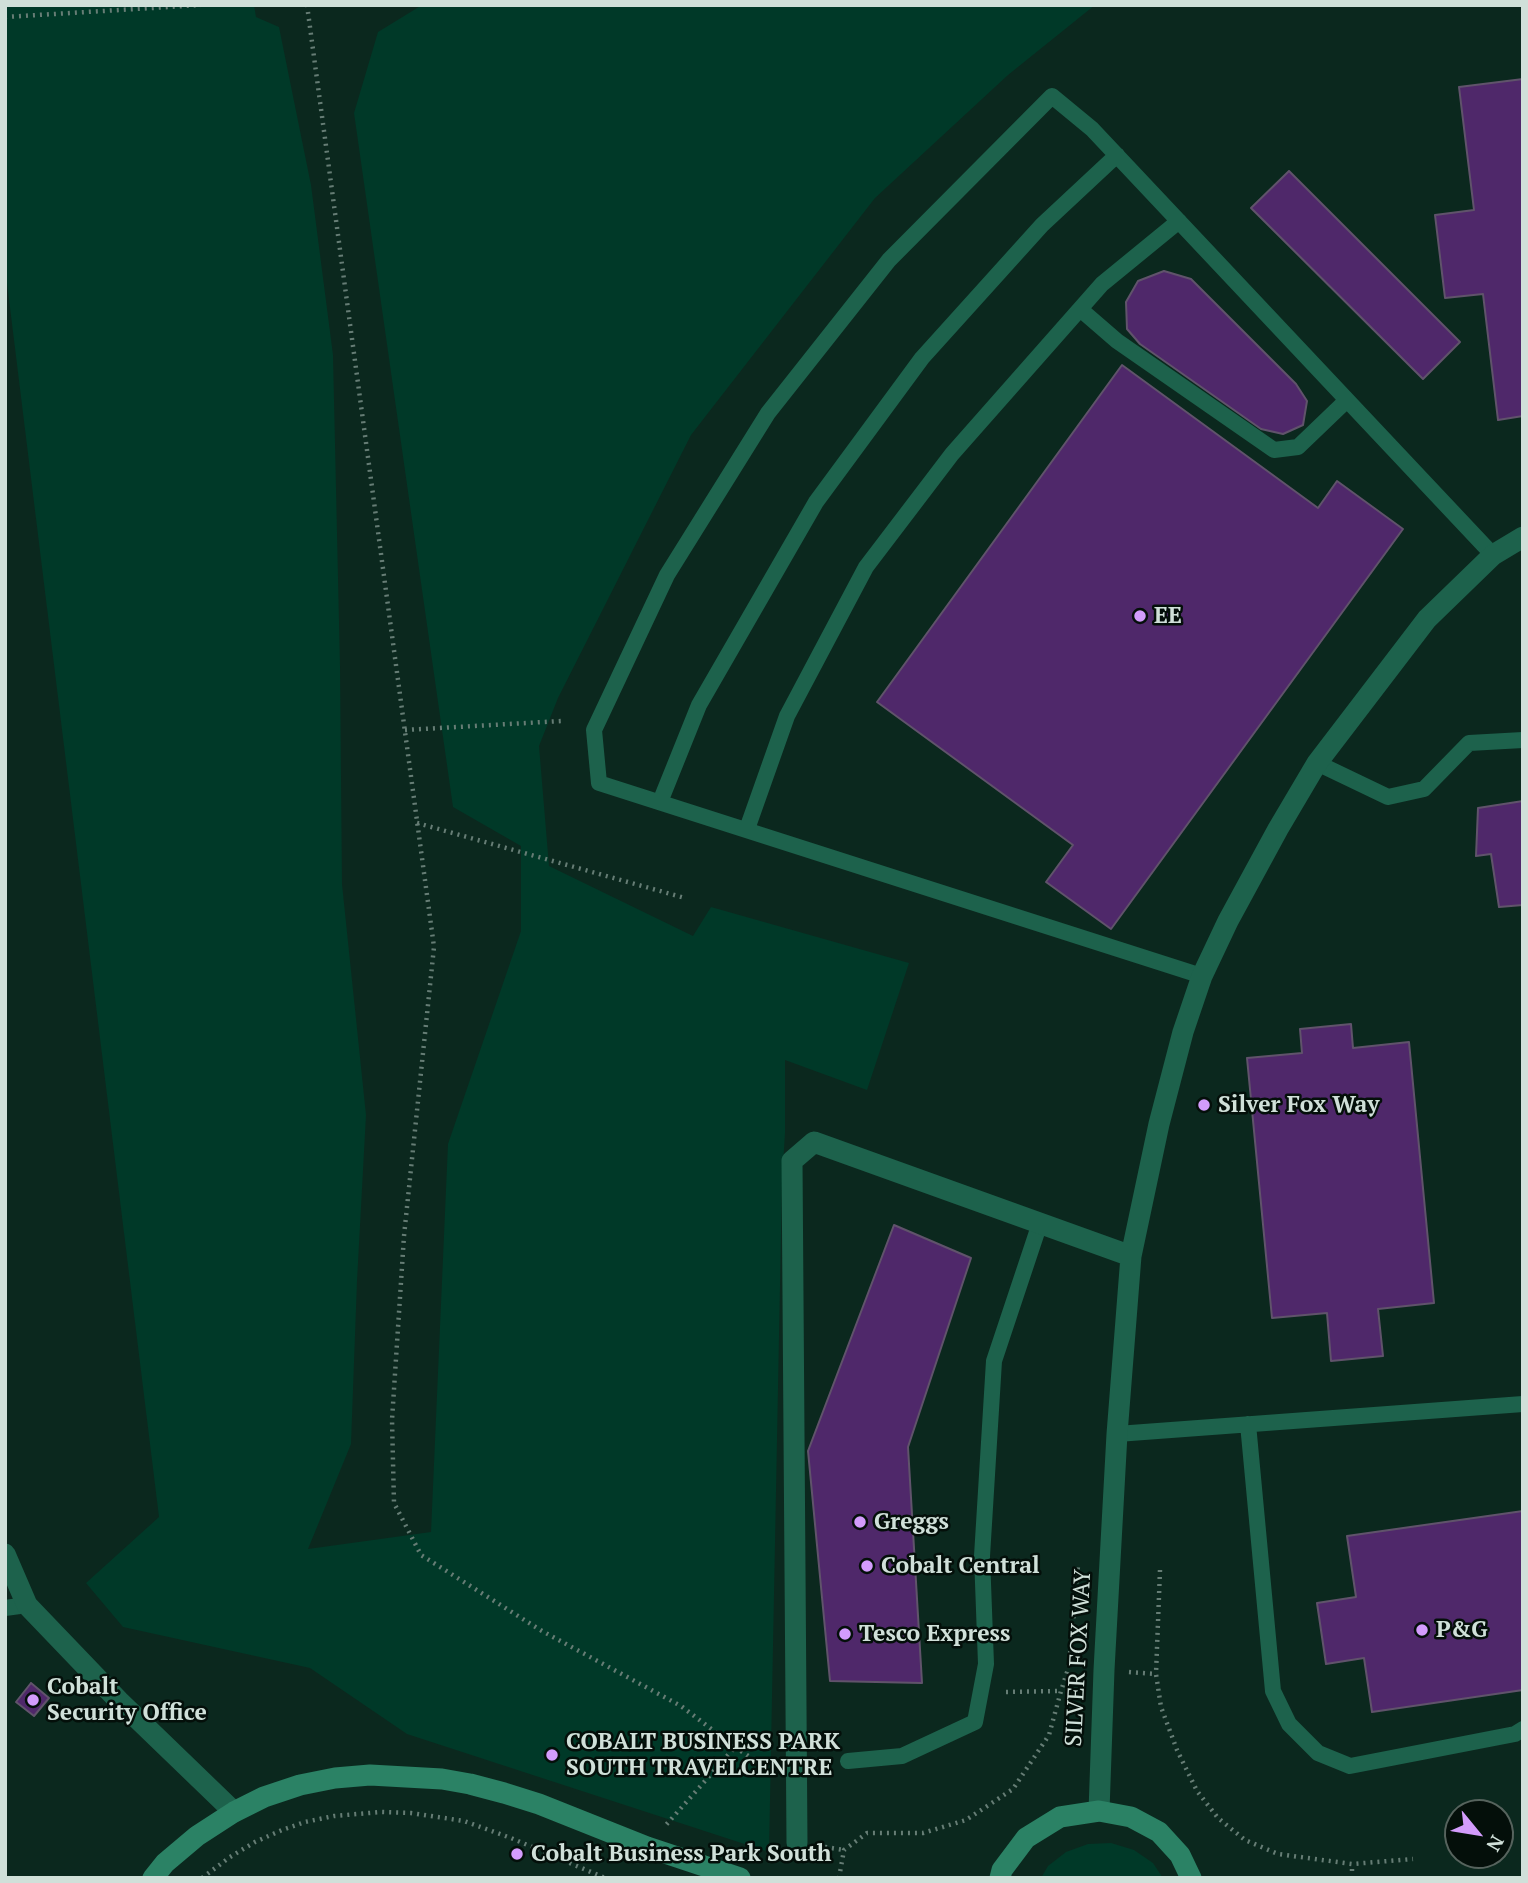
<!DOCTYPE html>
<html>
<head>
<meta charset="utf-8">
<style>
  body { margin:0 }
  #map { position:relative; width:1528px; height:1883px; overflow:hidden; background:#0b281e; font-family:"PT Serif",serif }
  canvas { display:block }
  .frame { position:absolute; inset:0; border:7px solid #d0e0d9; pointer-events:none }
  .north { position:absolute; left:1444px; top:1799px; width:70px; height:70px; box-sizing:border-box; background:#040f0a; border:2px solid #56635d; border-radius:50%; rotate:120deg; font-size:19px; font-weight:700; line-height:28px; text-align:center; color:#d0e0d9 }
  .north::after { content:''; display:block; margin:auto; width:24px; height:32px; background:#d39cfc; clip-path:polygon(50% 0,100% 100%,50% 72%,0 100%) }
</style>
</head>
<body>
<div id="map">
<canvas width="1528" height="1883"></canvas>
<div class="frame"></div>
<div class="north">N</div>
</div>
<script>
const g = document.querySelector('canvas').getContext('2d');
g.lineJoin = 'round';
function fillPath(path, color) {
  g.fillStyle = color;
  g.fill(path, 'evenodd');
}
function poly(rows) {
  const path = new Path2D();
  for (const r of rows) {
    path.moveTo(r[0], r[1]);
    for (let i = 2; i < r.length; i += 2) path.lineTo(r[i], r[i + 1]);
  }
  return path;
}
function stroke(path, color, width, dash) {
  g.strokeStyle = color;
  g.lineWidth = width;
  g.lineCap = dash ? 'butt' : 'round';
  g.setLineDash(dash || []);
  g.stroke(path);
}
function label(font, color, halo, rows, align = 'center') {
  g.font = font + ' "PT Serif",serif';
  g.lineWidth = 5;
  g.setLineDash([]);
  g.textBaseline = 'middle';
  g.strokeStyle = halo;
  g.fillStyle = color;
  for (const [text, x, y, turn = 0] of rows) {
    g.save();
    g.translate(x, y);
    g.rotate((+turn || 0) * Math.PI / 180);
    g.textAlign = isNaN(turn) ? turn : align;
    if (halo) g.strokeText(text, 0, 0);
    g.fillText(text, 0, 0);
    g.restore();
  }
}
const green = poly([
  [5,5,254,5,256,17,279,27,311,185,333,355,340,666,342,884,366,1115,357,1281,351,1444,308,1549,431,1532,448,1144,521,931,521,846,453,807,354,113,378,32,422,5,1095,5,1008,75,875,198,691,435,558,698,539,746,549,866,693,936,711,907,909,963,867,1090,785,1060,785,1133,782,1182,769,1852,407,1734,310,1668,123,1627,86,1583,159,1517,5,267],
  [1111,1843,1134,1850,1153,1863,1163,1878,1041,1878,1048,1866,1066,1852,1088,1844]
]);
const building = poly([
  [1523,79,1523,416,1498,420,1483,294,1445,298,1435,215,1474,210,1459,87,1523,79],
  [1289,171,1460,342,1423,379,1251,208,1289,171],
  [1164,271,1191,279,1296,384,1307,401,1303,425,1283,434,1261,429,1140,344,1127,329,1126,302,1138,281,1164,271],
  [1122,365,1318,508,1337,481,1403,529,1111,929,1046,882,1073,845,877,702,1122,365],
  [1523,801,1523,905,1499,907,1491,854,1476,856,1478,808,1523,801],
  [1351,1024,1353,1048,1409,1042,1434,1303,1378,1309,1383,1356,1331,1361,1327,1313,1272,1318,1247,1058,1302,1053,1300,1029,1351,1024],
  [894,1225,971,1258,908,1447,922,1683,830,1681,808,1451,894,1225],
  [1523,1511,1523,1690,1372,1712,1364,1658,1326,1664,1317,1603,1356,1597,1347,1536,1523,1511],
  [31,1683,49,1698,34,1716,16,1702,31,1683]
]);
const path = poly([
  [307,5,434,947,404,1236,392,1420,394,1503,421,1555,542,1631,681,1706,735,1747,666,1825],
  [5,17,201,5],
  [405,730,561,721],
  [417,823,685,898],
  [1160,1570,1156,1674,1161,1707,1177,1750,1197,1791,1218,1818,1245,1840,1278,1854,1352,1864,1413,1859],
  [1129,1672,1156,1674],
  [1006,1692,1061,1691],
  [735,1747,769,1770],
  [825,1847,844,1850],
  [202,1878,230,1857,255,1842,282,1830,305,1822,334,1816,381,1812,411,1813,464,1821,511,1838,605,1878],
  [839,1878,844,1850,867,1833,923,1833,966,1820,1013,1789,1049,1735,1061,1691,1069,1666,1078,1566],
  [1352,1878,1352,1864]
]);
const lane = poly([
  [1080,309,1117,341,1274,450,1298,447,1347,400],
  [1317,763,1388,797,1424,789,1469,743,1523,740],
  [660,802,699,705,816,502,922,358,1042,225,1117,155],
  [747,829,787,716,866,567,952,454,1102,284,1179,221],
  [1202,976,599,783,594,730,667,575,768,413,889,260,1052,96,1092,129,1493,555],
  [1248,1424,1273,1691,1289,1724,1318,1753,1350,1766,1515,1734,1523,1729],
  [1117,1434,1523,1404],
  [5,1608,27,1605],
  [848,1761,902,1756,975,1722,986,1664,982,1556,994,1361,1040,1223]
]);
const street = poly([
  [5,1554,27,1605,119,1701,234,1812],
  [1099,1811,1104,1670,1117,1434,1131,1256,1159,1124,1183,1032,1202,976,1228,921,1278,829,1317,763,1427,619,1493,555,1523,537],
  [797,1843,792,1161,814,1142,1131,1256]
]);
const secondary = poly([
  [153,1878,165,1863,197,1836,234,1812,264,1797,300,1785,335,1778,370,1775,442,1779,470,1784,504,1793,539,1804,647,1847,740,1878],
  [1000,1878,1002,1870,1026,1838,1060,1817,1099,1811,1131,1817,1159,1832,1180,1855,1191,1878]
]);
const markers = [
  [1140,616,7,"#d39cfc"],
  [1204,1105,7,"#d39cfc"],
  [860,1522,7,"#d39cfc"],
  [867,1566,7,"#d39cfc"],
  [1422,1630,7,"#d39cfc"],
  [845,1634,7,"#d39cfc"],
  [33,1700,7,"#d39cfc"],
  [552,1755,7,"#d39cfc"],
  [517,1854,7,"#d39cfc"]
];
const poiNames = [
  ["EE",1154,616],
  ["Silver Fox Way",1218,1105],
  ["Greggs",874,1522],
  ["Cobalt Central",881,1566],
  ["P&G",1436,1630],
  ["Tesco Express",859,1634],
  ["Cobalt",47,1687],
  ["Security Office",47,1713],
  ["COBALT BUSINESS PARK",566,1742],
  ["SOUTH TRAVELCENTRE",566,1768],
  ["Cobalt Business Park South",531,1854]
];
const streetNames = [
  ["SILVER FOX WAY",1079,1658,-87]
];
fillPath(green, '#003928');
fillPath(building, '#4f286a');
stroke(building, '#60536b', 2);
stroke(path, '#667d75', 4.5, [2, 5]);
stroke(lane, '#1d624c', 16);
stroke(street, '#1d624c', 21);
stroke(secondary, '#2b8265', 21);
for (const [x, y, r, color] of markers) {
  const dot = new Path2D();
  dot.arc(x, y, r, 0, 2 * Math.PI);
  g.fillStyle = color;
  g.fill(dot);
  stroke(dot, '#040f0a', 2.5);
}
label('bold 23px', '#d0e0d9', '#040f0a', poiNames, 'left');
label('23px', '#d0e0d9', '#040f0a', streetNames);
</script>
</body>
</html>
